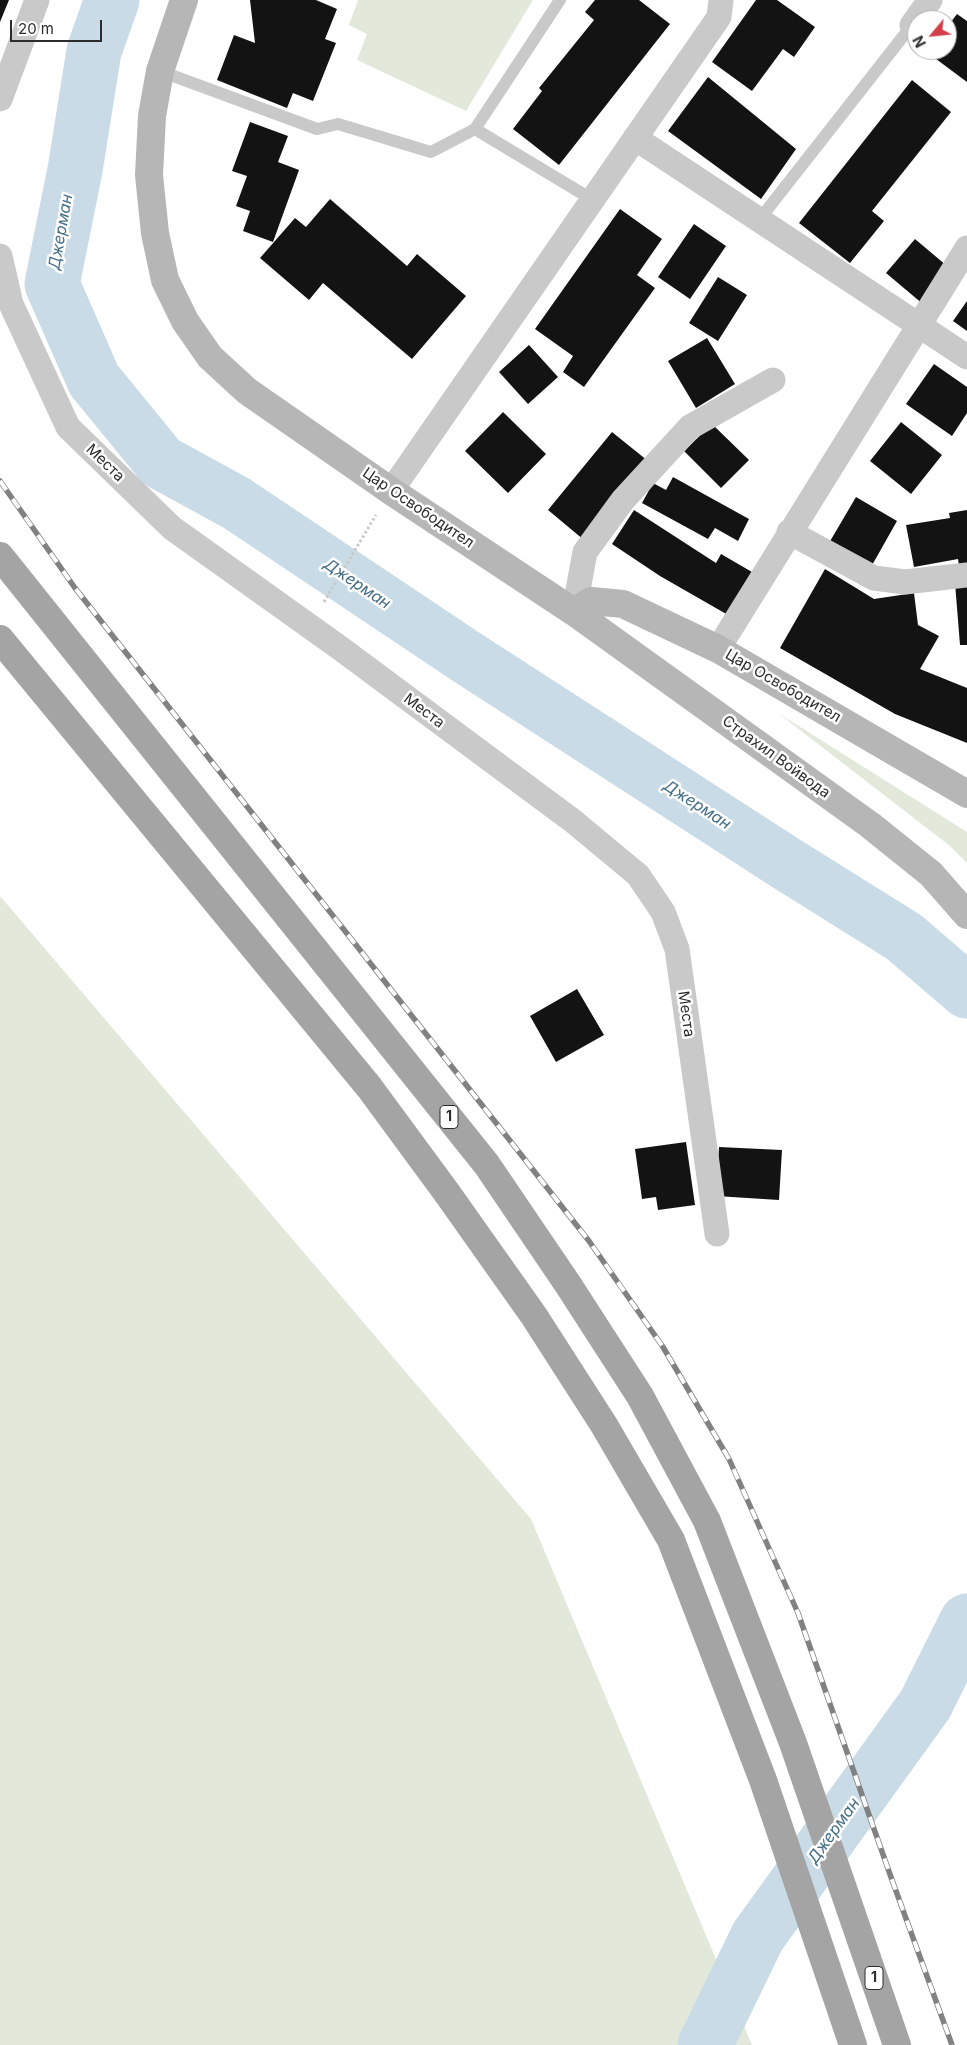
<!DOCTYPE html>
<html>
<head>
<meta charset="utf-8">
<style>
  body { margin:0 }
  #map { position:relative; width:967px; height:2045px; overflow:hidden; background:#fff; font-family:Inter,sans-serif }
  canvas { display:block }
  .north { position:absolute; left:907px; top:10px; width:50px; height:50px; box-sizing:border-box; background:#fff; border:1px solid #ababab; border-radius:50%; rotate:242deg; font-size:14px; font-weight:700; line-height:20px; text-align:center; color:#2c2c2c }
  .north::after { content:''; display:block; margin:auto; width:18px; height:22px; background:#d33e49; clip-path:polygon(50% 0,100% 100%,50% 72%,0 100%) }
  .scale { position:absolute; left:10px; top:20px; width:92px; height:22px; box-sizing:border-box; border:2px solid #2c2c2c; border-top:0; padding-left:6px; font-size:15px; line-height:18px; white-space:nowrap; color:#2c2c2c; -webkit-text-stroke:4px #fff; paint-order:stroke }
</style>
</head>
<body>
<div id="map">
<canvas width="967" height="2045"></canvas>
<div class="north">N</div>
<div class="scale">20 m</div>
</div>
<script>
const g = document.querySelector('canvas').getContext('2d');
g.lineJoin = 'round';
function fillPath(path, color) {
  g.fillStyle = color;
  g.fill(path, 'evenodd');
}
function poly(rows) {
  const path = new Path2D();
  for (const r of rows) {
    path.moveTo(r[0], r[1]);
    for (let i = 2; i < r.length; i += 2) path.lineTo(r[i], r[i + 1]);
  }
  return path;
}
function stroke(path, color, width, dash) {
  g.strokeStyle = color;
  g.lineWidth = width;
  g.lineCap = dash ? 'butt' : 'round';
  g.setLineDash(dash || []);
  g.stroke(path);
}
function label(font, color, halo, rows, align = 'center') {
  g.font = font + ' Inter,sans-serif';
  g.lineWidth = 5;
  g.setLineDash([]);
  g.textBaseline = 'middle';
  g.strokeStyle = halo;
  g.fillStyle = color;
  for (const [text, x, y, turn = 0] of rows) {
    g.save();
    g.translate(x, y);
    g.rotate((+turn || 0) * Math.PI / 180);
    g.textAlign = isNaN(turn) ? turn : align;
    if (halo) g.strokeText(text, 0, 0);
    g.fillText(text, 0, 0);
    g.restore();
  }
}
const green = poly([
  [358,0,533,0,466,111,357,60,367,34,349,25],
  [778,713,967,832,967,863,950,846],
  [0,896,531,1519,752,2045,0,2045]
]);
const river = poly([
  [112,0,94,51,75,170,52,284,94,380,161,462,236,503,468,658,784,862,904,937,967,991],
  [705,2045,758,1936,925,1705,967,1621]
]);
const building = poly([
  [0,0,9,0,0,22],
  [250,0,316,0,337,9,325,39,336,43,313,101,293,93,287,108,217,80,234,35,255,43],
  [595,0,639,0,670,24,559,165,513,129,542,91,539,88,594,20,585,12],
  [756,0,777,0,815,27,794,57,783,49,752,91,712,62],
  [957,14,967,21,967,82,928,53,930,50,947,50,947,27],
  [708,77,796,149,761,199,668,131],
  [912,80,951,112,872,211,884,221,850,263,799,223],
  [250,122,288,136,278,162,299,170,273,242,243,231,250,211,236,206,247,176,232,171],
  [330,199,407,266,417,254,466,296,412,359,323,283,309,300,260,258,295,218,306,227],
  [620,209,662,239,637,275,655,288,584,387,563,372,573,356,535,329],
  [694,224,726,246,690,299,658,277],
  [915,239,953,271,924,305,886,273],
  [718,277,747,295,718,341,689,323],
  [967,301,967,331,953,321],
  [707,338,735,384,696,408,668,361],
  [529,345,558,377,528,404,499,372],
  [934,364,967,387,967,413,952,436,906,404],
  [503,412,546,454,508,493,465,451],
  [901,422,942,455,911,494,870,461],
  [712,424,749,460,721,488,684,451],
  [612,432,648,461,584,540,548,510],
  [673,477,749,519,738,541,715,528,708,539,642,503,653,483,666,490],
  [856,497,897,521,871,567,829,543],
  [634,510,716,563,721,554,752,572,728,615,660,576,612,544],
  [967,510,967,565,959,566,958,559,914,567,906,525,950,518,949,513],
  [825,569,874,599,914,593,918,625,939,636,920,669,967,688,967,743,895,714,780,648],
  [967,582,967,645,960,645,955,583],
  [577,989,604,1035,556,1062,530,1016],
  [686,1142,695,1205,658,1210,656,1197,642,1199,635,1149],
  [719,1147,782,1150,779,1200,716,1196]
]);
const path = poly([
  [324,602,376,515]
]);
const lane = poly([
  [160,71,317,129,338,124,431,152,475,129,593,200],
  [475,129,560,0],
  [759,220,912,25]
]);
const street = poly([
  [912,25,930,0],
  [0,99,37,0],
  [635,138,967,357],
  [0,256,11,304,68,427,172,528,340,648,573,821,638,875,663,912,677,949,717,1234],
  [391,491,719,17,721,0],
  [789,532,874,578,905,582,967,575],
  [574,612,585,552,623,500,690,427,773,380],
  [718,649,967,248]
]);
const secondary = poly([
  [184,0,160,71,152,116,149,175,155,233,165,280,185,321,210,357,247,391,391,491,574,612,870,825,931,874,967,915],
  [574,612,591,601,623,604,718,649,967,794]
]);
const primary = poly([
  [0,556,487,1165,569,1286,640,1396,707,1521,793,1743,897,2045],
  [0,639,369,1087,447,1193,534,1316,604,1425,671,1540,763,1780,853,2045]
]);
const rail = poly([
  [0,481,75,588,589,1241,663,1347,729,1459,798,1613,892,1880,952,2045]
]);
const shields = [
  [449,1117,18],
  [874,1978,18]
];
const shieldNames = [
  ["1",449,1117],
  ["1",874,1978]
];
const streetNames = [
  ["Места",105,463,44],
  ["Цар Освободител",418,508,34],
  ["Цар Освободител",783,686,30],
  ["Места",424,711,37],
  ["Страхил Войвода",776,757,36],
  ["Места",686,1014,82]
];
const waterNames = [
  ["Джерман",61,232,-80],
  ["Джерман",357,584,34],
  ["Джерман",697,805,33],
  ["Джерман",834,1831,-54]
];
fillPath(green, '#e2e8da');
stroke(river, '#c8dbe7', 55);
fillPath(building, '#131313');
stroke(path, '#c9c9c9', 3, [2.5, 2.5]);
stroke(lane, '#c9c9c9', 12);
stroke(street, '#c9c9c9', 25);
stroke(secondary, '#b6b6b6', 28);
stroke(primary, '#a4a4a4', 28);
stroke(rail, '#818181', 5.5);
stroke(rail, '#fff', 4, [11]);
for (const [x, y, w] of shields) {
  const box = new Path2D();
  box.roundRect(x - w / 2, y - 11.5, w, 23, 4);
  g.fillStyle = '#fff';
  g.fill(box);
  stroke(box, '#2c2c2c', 1);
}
label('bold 14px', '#2c2c2c', null, shieldNames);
label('15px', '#2c2c2c', '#fff', streetNames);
label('italic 16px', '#436c85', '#fff', waterNames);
</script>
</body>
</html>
